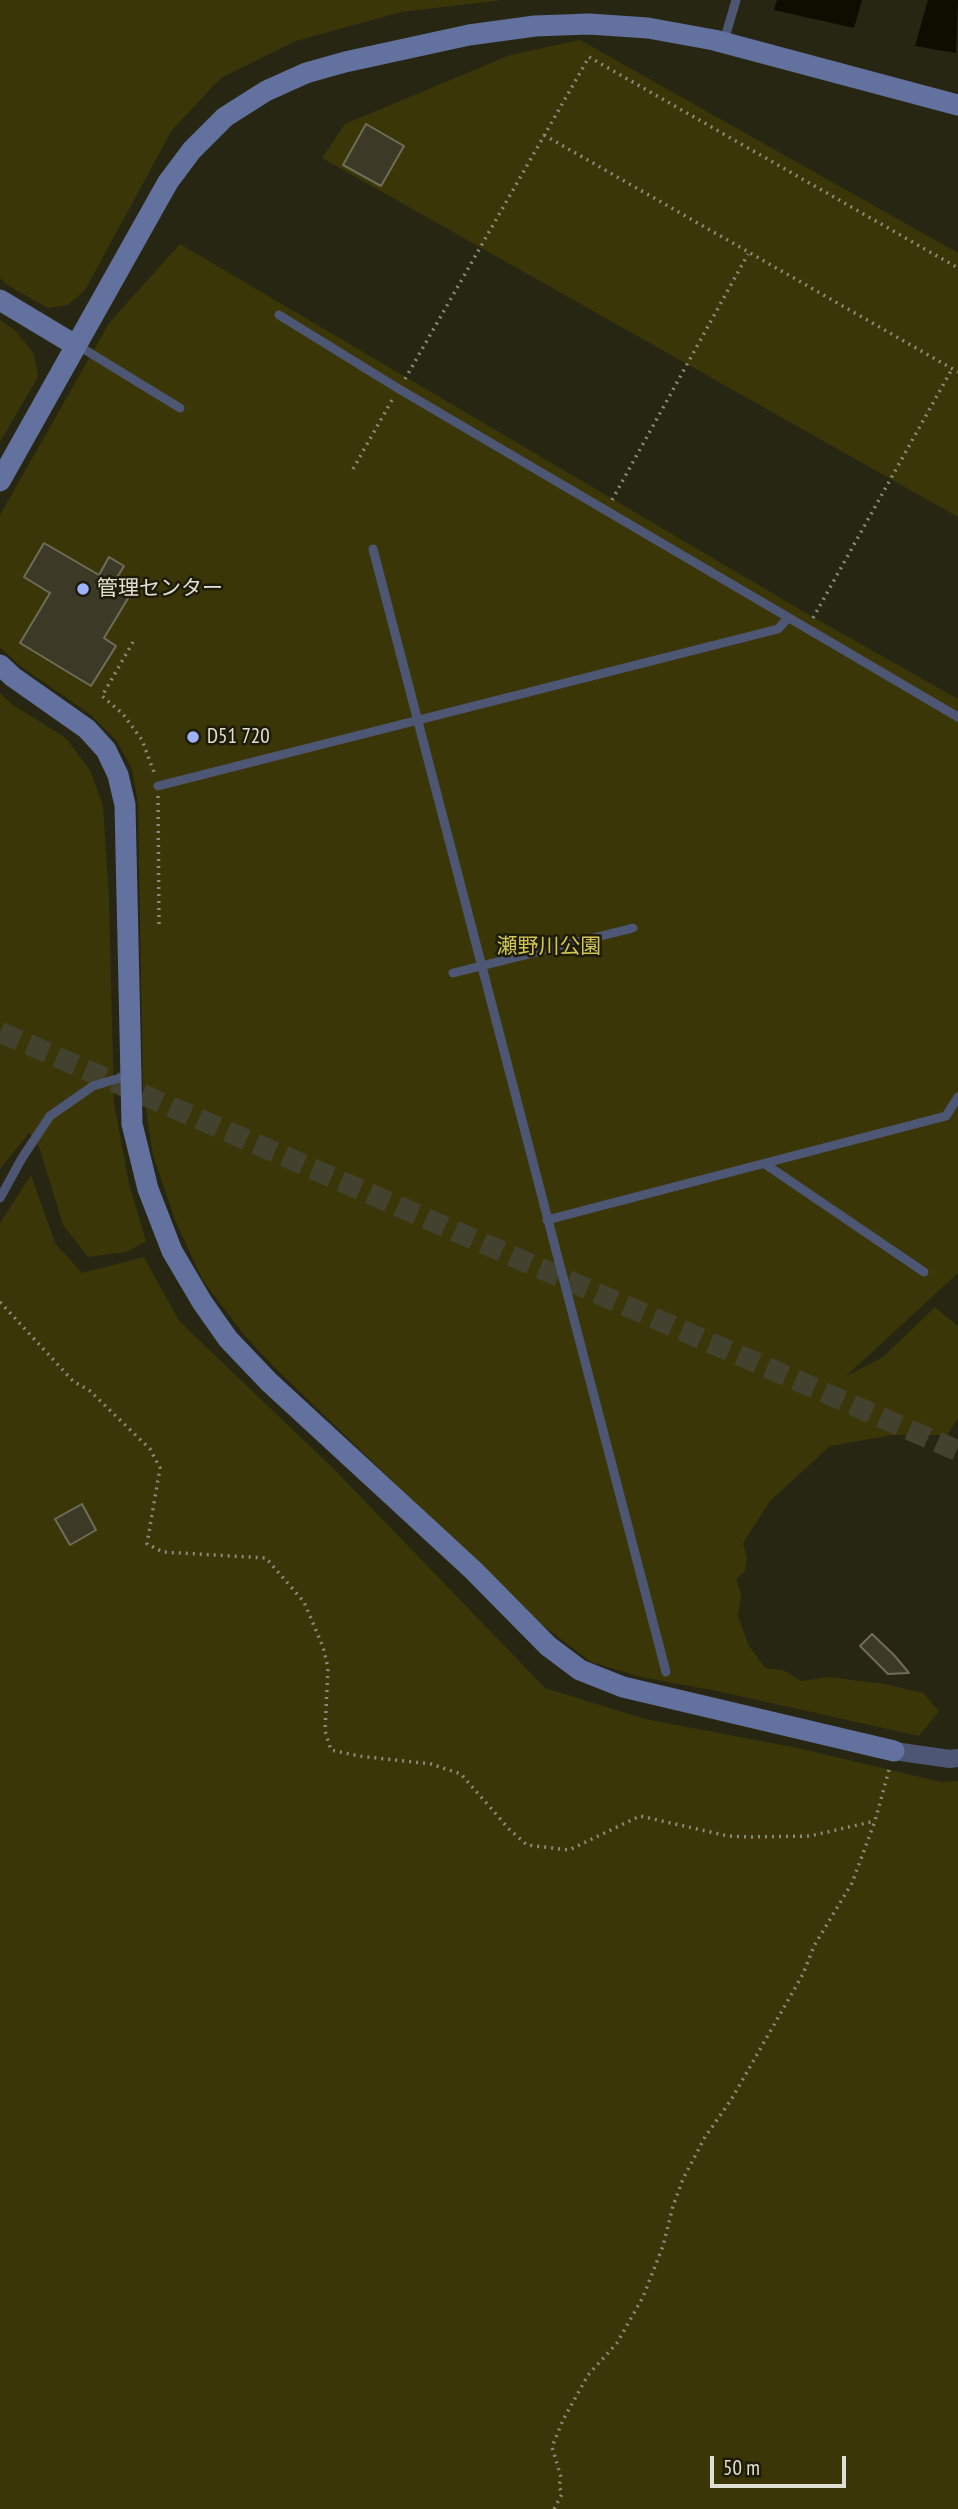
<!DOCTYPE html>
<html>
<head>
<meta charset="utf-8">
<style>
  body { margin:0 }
  #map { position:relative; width:958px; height:2509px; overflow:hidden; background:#272612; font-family:"PT Sans Narrow",sans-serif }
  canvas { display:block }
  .scale { position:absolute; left:710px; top:2456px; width:136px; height:32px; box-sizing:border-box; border:4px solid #e0dfd3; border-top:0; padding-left:9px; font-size:21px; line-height:24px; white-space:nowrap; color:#e0dfd3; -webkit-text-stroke:5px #1e1c09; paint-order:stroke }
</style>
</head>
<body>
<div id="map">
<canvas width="958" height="2509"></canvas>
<div class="scale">50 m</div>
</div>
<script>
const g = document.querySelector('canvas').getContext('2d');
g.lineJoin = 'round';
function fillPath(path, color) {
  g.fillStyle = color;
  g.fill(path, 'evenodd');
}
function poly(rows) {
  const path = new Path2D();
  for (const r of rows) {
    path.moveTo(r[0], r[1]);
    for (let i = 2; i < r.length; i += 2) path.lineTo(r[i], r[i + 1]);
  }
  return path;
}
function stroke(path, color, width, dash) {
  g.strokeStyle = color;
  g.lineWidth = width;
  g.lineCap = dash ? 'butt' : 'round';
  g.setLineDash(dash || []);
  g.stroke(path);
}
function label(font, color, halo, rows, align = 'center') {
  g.font = font + ' "PT Sans Narrow","Noto Sans JP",sans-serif';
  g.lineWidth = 5;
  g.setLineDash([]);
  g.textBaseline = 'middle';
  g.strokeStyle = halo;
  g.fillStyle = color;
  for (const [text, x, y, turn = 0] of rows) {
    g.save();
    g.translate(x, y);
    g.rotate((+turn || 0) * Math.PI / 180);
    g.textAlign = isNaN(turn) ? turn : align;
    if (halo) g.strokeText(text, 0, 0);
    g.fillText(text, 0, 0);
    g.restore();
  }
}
const green = poly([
  [0,0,502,0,401,12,296,41,221,78,172,130,85,290,68,305,48,308,7,285,0,278],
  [580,40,958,253,958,517,322,158,345,124,510,55],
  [180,244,806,613,958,699,958,1273,845,1377,883,1357,935,1307,958,1326,958,1418,947,1435,893,1435,830,1446,770,1501,743,1543,747,1558,745,1571,736,1579,741,1594,738,1616,749,1646,765,1668,783,1670,801,1681,829,1677,885,1684,923,1693,939,1711,919,1736,717,1691,641,1677,591,1662,541,1624,273,1366,245,1336,203,1281,175,1220,153,1155,143,1090,138,803,132,769,116,740,90,714,20,666,0,647,0,515,109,323],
  [0,320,15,330,34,354,38,377,0,442],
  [0,693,13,705,66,738,91,772,103,806,109,897,114,1103,129,1184,146,1241,127,1252,88,1257,63,1225,39,1146,29,1133,0,1169],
  [31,1175,55,1243,82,1273,144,1257,179,1321,334,1469,545,1688,645,1719,798,1748,941,1782,958,1781,958,2509,0,2509,0,1223]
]);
const water = poly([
  [777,0,862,0,854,28,774,10],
  [928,0,958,0,956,53,915,46]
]);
const building = poly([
  [366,124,404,146,381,186,343,165,366,124],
  [44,543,99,575,109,557,124,566,113,584,130,595,104,638,116,646,91,686,20,643,50,593,24,577,44,543],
  [82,1504,96,1530,70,1545,55,1519,82,1504],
  [872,1634,894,1655,909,1673,888,1674,860,1646,872,1634]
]);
const highwayTunnel = poly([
  [0,1032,958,1451]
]);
const path = poly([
  [544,135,958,372],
  [405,379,589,57,958,268],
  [353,469,392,400],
  [612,500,748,254],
  [813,618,952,369],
  [133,642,102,696,123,714,142,740,155,775],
  [158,796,159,924],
  [0,1302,73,1381,90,1391,150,1449,160,1468,147,1544,163,1552,266,1558,304,1602,323,1647,328,1668,325,1731,331,1750,359,1756,431,1764,461,1774,509,1829,527,1845,569,1850,640,1816,728,1836,750,1837,810,1836,875,1821],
  [554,2509,562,2494,559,2486,561,2477,552,2447,563,2420,588,2375,617,2343,643,2297,663,2246,673,2206,683,2179,705,2137,731,2100,803,1974,814,1946,852,1883,875,1821,889,1770]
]);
const lane = poly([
  [724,41,736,0],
  [279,315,399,389,958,717],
  [77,345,180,408],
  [373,549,666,1672],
  [158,786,778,629,788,618],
  [453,973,633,928],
  [765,1164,924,1272],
  [0,1198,22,1158,50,1116,93,1086,130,1075],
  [547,1220,946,1116,958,1097]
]);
const street = poly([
  [894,1751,950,1759,958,1758]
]);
const secondary = poly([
  [0,300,75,345],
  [0,481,168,182,192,150,225,117,266,91,306,73,345,62,469,35,535,26,589,24,648,28,714,40,958,105],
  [0,665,13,677,87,729,106,750,118,775,125,805,132,1124,148,1189,172,1251,202,1302,228,1339,269,1382,473,1570,548,1646,580,1670,623,1687,894,1751]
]);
const markers = [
  [83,589,7,"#9db4fd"],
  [193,737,7,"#9db4fd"]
];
const poiNames = [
  ["管理センター",97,589],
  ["D51 720",207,737]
];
const parkNames = [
  ["瀬野川公園",549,947]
];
fillPath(green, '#3b3607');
fillPath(water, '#0f0c00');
fillPath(building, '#3c3a26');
stroke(building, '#6f6d57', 2);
stroke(highwayTunnel, '#43422f', 21, [21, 10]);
stroke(path, '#8b8a7b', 3.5, [2, 5]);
stroke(lane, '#4d5672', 9);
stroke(street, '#4d5672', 18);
stroke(secondary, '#63719e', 21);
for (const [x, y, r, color] of markers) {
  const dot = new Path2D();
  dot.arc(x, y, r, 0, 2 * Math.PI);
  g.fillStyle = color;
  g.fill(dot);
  stroke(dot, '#1e1c09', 2.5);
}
label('21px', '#e0dfd3', '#1e1c09', poiNames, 'left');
label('21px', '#d0c552', '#1e1c09', parkNames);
</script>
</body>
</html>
